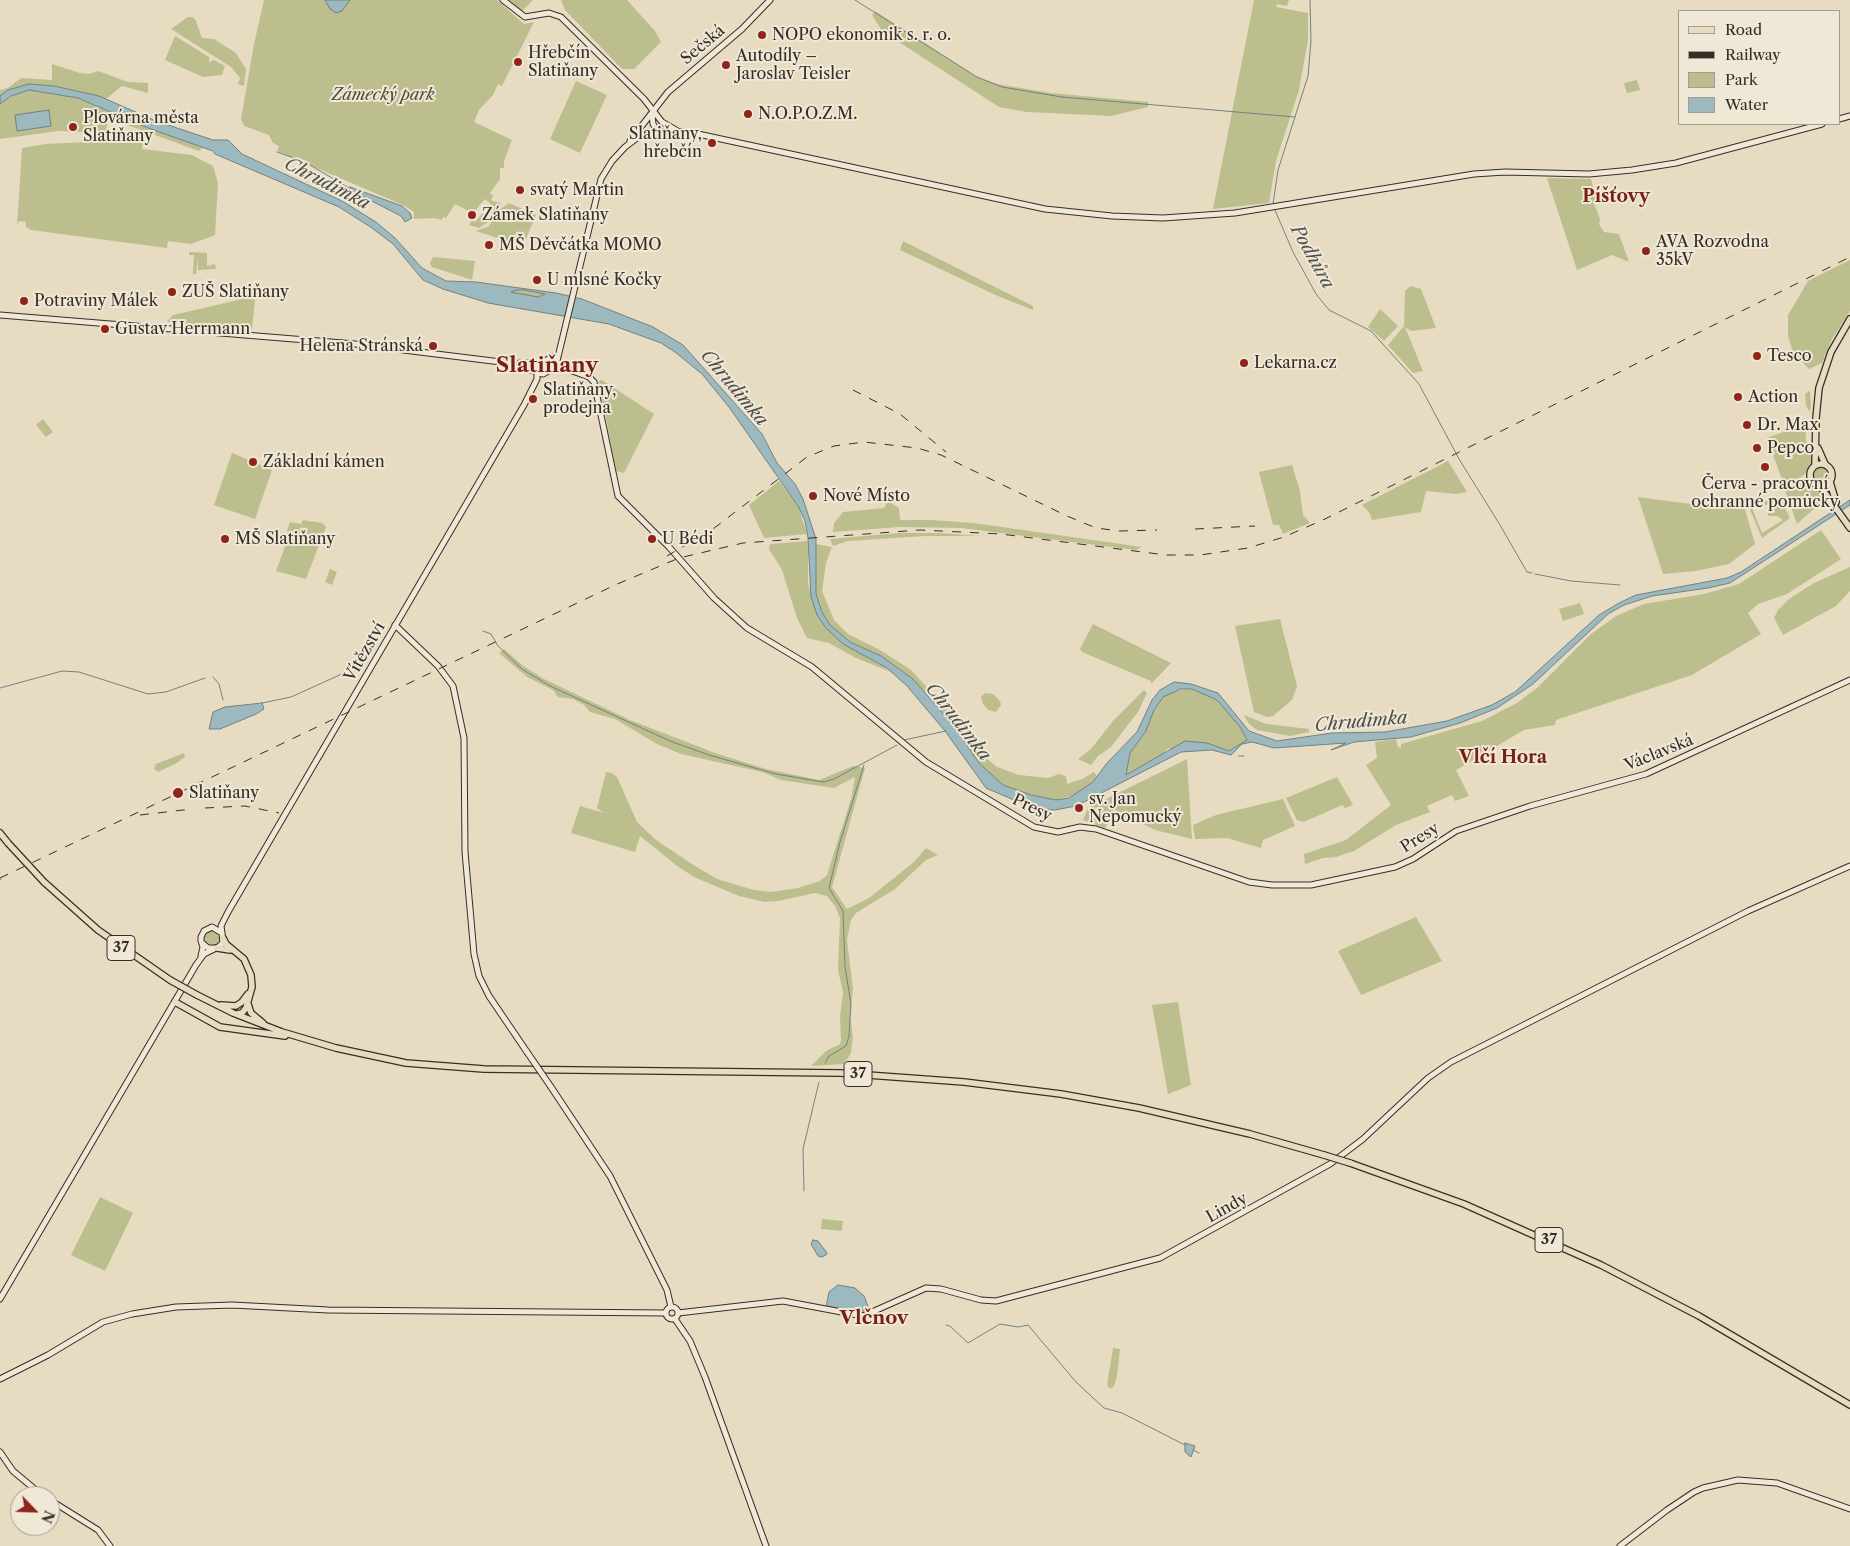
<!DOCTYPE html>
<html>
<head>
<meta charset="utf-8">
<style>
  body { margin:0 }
  #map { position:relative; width:1850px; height:1546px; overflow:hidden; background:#e7dcc2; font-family:"Libre Caslon Text",serif }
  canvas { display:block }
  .legend { position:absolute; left:1678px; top:10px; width:162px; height:115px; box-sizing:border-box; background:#efe8d7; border:1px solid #a59d90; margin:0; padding:6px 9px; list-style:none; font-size:15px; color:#372d25 }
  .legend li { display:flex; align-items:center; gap:10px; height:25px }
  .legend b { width:25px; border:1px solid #a59d90 }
  .north { position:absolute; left:10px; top:1486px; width:50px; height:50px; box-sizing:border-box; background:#efe8d7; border:1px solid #a59d90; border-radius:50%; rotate:114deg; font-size:14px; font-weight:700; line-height:20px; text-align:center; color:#372d25 }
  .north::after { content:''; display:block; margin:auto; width:18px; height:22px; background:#8f2418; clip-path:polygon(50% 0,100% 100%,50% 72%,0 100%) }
</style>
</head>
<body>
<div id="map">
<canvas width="1850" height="1546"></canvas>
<ul class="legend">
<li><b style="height:6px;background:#e7dcc2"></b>Road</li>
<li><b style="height:6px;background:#372d25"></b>Railway</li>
<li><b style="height:14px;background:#bcbe8e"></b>Park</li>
<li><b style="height:14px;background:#9bb9be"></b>Water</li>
</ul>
<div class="north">N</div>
</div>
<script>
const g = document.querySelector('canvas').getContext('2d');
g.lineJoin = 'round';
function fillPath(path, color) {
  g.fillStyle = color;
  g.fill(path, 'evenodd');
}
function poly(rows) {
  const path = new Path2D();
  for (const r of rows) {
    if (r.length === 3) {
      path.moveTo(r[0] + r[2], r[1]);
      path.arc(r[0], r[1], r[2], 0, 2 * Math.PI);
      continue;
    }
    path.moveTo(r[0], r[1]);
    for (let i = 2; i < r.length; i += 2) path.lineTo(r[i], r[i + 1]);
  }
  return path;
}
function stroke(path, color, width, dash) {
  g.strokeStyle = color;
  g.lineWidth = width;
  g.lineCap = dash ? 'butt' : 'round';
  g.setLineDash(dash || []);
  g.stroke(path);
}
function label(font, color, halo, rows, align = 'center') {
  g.font = font + ' "Libre Caslon Text",serif';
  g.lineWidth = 4;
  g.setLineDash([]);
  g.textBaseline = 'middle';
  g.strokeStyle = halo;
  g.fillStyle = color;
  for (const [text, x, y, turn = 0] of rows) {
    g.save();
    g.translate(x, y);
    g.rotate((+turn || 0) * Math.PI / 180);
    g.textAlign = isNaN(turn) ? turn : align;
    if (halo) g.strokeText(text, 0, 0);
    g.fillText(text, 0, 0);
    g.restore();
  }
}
const green = poly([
  [264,0,497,0,524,24,534,22,502,86,498,84,493,95,479,110,474,122,512,140,504,161,504,168,500,168,500,179,490,193,493,196,491,200,502,204,497,208,490,221,479,228,469,225,472,220,475,222,491,204,485,199,473,213,455,204,446,218,443,217,442,220,434,218,414,219,414,212,405,206,277,151,279,146,273,143,269,135,244,126,241,119,254,44],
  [509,0,533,0,522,11],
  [561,0,627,0,655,31,661,42,634,69,622,69,565,10],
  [1254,0,1289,0,1287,6,1277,4,1276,7,1308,13,1308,40,1299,90,1276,161,1269,203,1213,209],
  [875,11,977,77,997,84,1051,93,1148,102,1148,107,1111,116,1027,112,999,107,882,31,872,15],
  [188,17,193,17,196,21,202,38,214,39,236,53,246,69,244,86,238,84,240,78,231,67,171,29],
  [175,36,209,57,209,62,214,60,225,66,222,75,203,77,165,60],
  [52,64,80,73,89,74,98,71,128,82,148,83,148,93,122,86,106,99,54,86,29,84,8,90,0,96,0,90,8,88,21,78,52,80],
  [1637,80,1640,90,1627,93,1624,83],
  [576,81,607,95,580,153,550,139],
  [29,90,78,98,148,128,203,147,199,151,108,118,106,133,58,131,0,139,0,104,11,96],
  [108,141,143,143,142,149,192,155,213,166,218,183,215,235,191,244,168,241,167,248,31,230,26,227,26,222,19,221,17,226,22,148,46,144],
  [1547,178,1591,179,1596,199,1593,201,1600,219,1599,224,1604,232,1619,234,1629,262,1612,255,1577,270],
  [509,203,536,215,523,246,476,231,489,226,498,211],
  [903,241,1033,306,1033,310,1000,297,900,250],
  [189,252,207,253,207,266,215,264,216,269,198,270,198,257,196,274,193,274,194,255,189,255],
  [433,257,475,261,472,280,432,267,430,263],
  [1850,260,1850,311,1832,339,1822,363,1809,369,1793,352,1788,336,1788,315,1808,281],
  [1411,286,1421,289,1436,328,1411,331,1405,327,1423,371,1413,373,1388,345,1404,326,1405,291],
  [516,290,524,290,546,294,538,297,511,292],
  [247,298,255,300,252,329,167,322,173,315],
  [1380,309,1398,326,1384,341,1368,327],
  [602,380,654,414,624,473,616,471,599,381],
  [1810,391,1811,408,1809,411,1806,405,1805,394],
  [43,419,53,432,46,437,36,425],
  [1805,424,1806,441,1814,457,1813,465,1802,477,1786,481,1781,477,1767,438],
  [232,453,272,470,255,519,214,505],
  [1448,461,1467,492,1456,494,1426,491,1421,512,1372,520,1369,512,1362,505],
  [1292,465,1300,491,1303,515,1310,523,1283,534,1279,525,1273,525,1259,472],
  [1821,475,7],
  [779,481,798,506,807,534,764,538,749,505],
  [1804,483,1811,483,1820,489,1827,497,1797,524,1785,490],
  [1638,497,1706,506,1743,503,1755,544,1729,564,1696,571,1663,574],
  [1780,498,1790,518,1762,538,1748,505],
  [1775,503,1774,508,1767,511,1768,516,1777,516,1783,520,1762,533,1752,508],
  [888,501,899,508,900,520,932,520,974,523,1142,547,1136,550,961,528,899,527,833,532,834,523,843,512,884,508],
  [303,520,322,523,326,527,306,579,276,571,290,533,287,531,290,522,301,524],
  [1821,530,1841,559,1787,594,1758,604,1748,613,1761,634,1692,675,1556,720,1555,725,1524,730,1456,770,1469,796,1455,801,1452,795,1427,806,1430,812,1396,825,1354,851,1336,857,1323,858,1305,864,1304,854,1346,840,1391,805,1366,765,1377,758,1375,742,1396,739,1398,747,1401,748,1401,744,1482,721,1517,703,1537,688,1591,634,1616,616,1644,604,1704,594,1739,584],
  [899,533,940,533,980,536,926,536,848,541,833,546,830,539],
  [808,541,808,583,817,615,826,628,891,672,856,658,829,643,807,638,797,618,782,570,769,549,770,544],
  [816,544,832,547,826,563,822,591,834,620,848,634,880,650,911,670,956,719,987,759,997,767,1019,775,1048,778,1059,774,1066,776,1067,784,1082,779,1094,772,1098,778,1075,795,1056,800,1031,795,1003,785,979,763,954,726,913,679,881,656,850,642,830,625,822,612,816,594],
  [1850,567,1850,591,1836,606,1783,635,1774,618,1778,610,1789,599,1814,583],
  [330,569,337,572,332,585,325,582],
  [1580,603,1584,614,1563,621,1559,609],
  [1280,619,1297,686,1292,700,1273,716,1267,717,1254,712,1235,626],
  [1093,624,1171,663,1151,684,1151,681,1082,652,1080,649],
  [504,649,522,665,544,679,630,720,715,753,766,769,819,780,853,766,865,768,832,887,847,909,869,898,914,862,926,848,938,855,926,860,895,889,856,913,851,920,847,940,853,989,850,1016,853,1037,851,1053,844,1064,811,1066,826,1051,840,1044,841,1040,840,1017,843,992,838,970,840,918,835,906,827,896,815,893,778,901,764,902,739,896,694,877,676,865,640,836,635,852,571,833,580,806,604,813,597,808,606,772,612,773,617,777,637,822,656,840,695,866,717,879,754,890,771,892,798,888,820,881,827,875,851,799,855,777,834,788,781,780,762,772,681,754,657,744,615,719,590,712,584,705,573,699,558,697,553,690,527,677,499,653],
  [1192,689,1217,700,1240,727,1247,740,1229,751,1207,743,1167,749,1162,756,1125,775,1130,753,1146,731,1154,710,1163,697,1174,691],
  [1144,690,1147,693,1138,712,1111,747,1098,756,1091,765,1078,759,1091,749,1113,721],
  [985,693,993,694,1000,701,1001,705,996,712,988,710,983,704,981,697],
  [1244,715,1266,724,1309,729,1309,732,1290,736,1257,730,1249,724],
  [184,753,185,757,177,763,158,772,154,769,156,764],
  [1187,759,1192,839,1155,830,1114,809,1105,828,1083,820,1088,808],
  [1337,777,1353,805,1345,808,1342,805,1304,822,1297,820,1286,798],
  [1283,799,1295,826,1263,840,1261,848,1227,838,1195,839,1193,825,1216,815],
  [1416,917,1442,961,1361,995,1338,951],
  [212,938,8],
  [1178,1002,1191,1085,1168,1094,1152,1005],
  [100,1197,133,1213,105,1271,71,1255],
  [822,1219,843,1221,842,1231,821,1229],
  [1113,1348,1120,1349,1117,1376,1114,1386,1110,1389,1107,1385]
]);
const water = poly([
  [325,0,350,0,342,11,336,13,330,9,325,0],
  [29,84,54,86,99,96,156,121,213,140,228,140,242,154,342,201,376,222,395,238,422,268,446,281,476,282,556,293,582,299,653,327,683,345,762,434,777,463,795,484,803,499,816,539,816,594,822,612,830,625,850,642,881,656,913,679,954,726,979,763,1003,785,1031,795,1056,800,1069,798,1093,782,1107,763,1137,732,1152,700,1160,690,1174,682,1191,684,1218,693,1249,731,1277,741,1332,733,1385,732,1447,721,1492,705,1515,692,1599,615,1619,603,1636,595,1727,578,1741,572,1850,500,1850,505,1730,583,1708,588,1652,596,1624,605,1608,614,1533,684,1497,708,1460,723,1411,737,1354,742,1331,750,1346,743,1274,748,1252,742,1242,744,1231,755,1212,750,1181,752,1076,806,1055,810,1035,809,986,788,945,731,907,686,887,668,843,644,826,628,817,615,811,597,808,538,805,521,798,506,729,407,702,374,675,352,661,343,609,324,488,303,443,289,423,280,393,244,372,228,339,207,215,154,213,151,148,128,78,98,29,90,11,96,0,104,0,96,8,90,29,84],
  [516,290,524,290,545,294,538,297,511,292,516,290],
  [1181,689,1192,689,1217,700,1240,727,1247,740,1229,751,1207,743,1185,741,1126,775,1130,753,1146,731,1154,710,1163,697,1181,689],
  [49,110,51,126,17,131,15,115,49,110],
  [350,187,402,206,410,213,412,218,405,222,401,216,350,190,350,187],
  [262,703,264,709,256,714,220,729,209,729,213,712,225,707,262,703],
  [813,1240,818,1241,827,1253,826,1255,822,1257,818,1256,811,1244,813,1240],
  [838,1285,855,1288,864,1296,869,1309,857,1313,826,1307,829,1292,838,1285],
  [1185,1443,1195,1446,1191,1457,1185,1452,1185,1443]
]);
const stream = poly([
  [855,0,977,77,1002,87,1062,97,1295,117],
  [277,152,305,162,349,188],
  [1273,204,1278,170,1308,76,1311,41,1310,0],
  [1274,208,1293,252,1316,294,1329,310,1371,331,1419,384,1459,459,1500,525,1527,572,1532,573],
  [1535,574,1571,581,1620,585],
  [483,631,491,634,498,646,522,669,550,686,670,741,709,755,776,774,823,782,834,779,897,745],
  [213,677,219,684,223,700],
  [0,688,62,671,79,672,148,694,166,692,205,678],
  [262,703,291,697,344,673],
  [904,740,946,731],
  [1239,756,1244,756],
  [0,880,1,879],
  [825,1063,829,1056,846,1046,849,1036,851,1004,845,967,843,911,829,888,840,842,864,765],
  [804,1191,803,1149,819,1082],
  [946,1325,950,1326,968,1343,1000,1324,1018,1327,1028,1325,1076,1382,1104,1408,1122,1413,1185,1445],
  [1193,1450,1199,1453]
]);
const secondary = poly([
  [503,0,525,17,549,13,561,17,644,99,662,122,676,130],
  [652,114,653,124,658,132],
  [1839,119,1850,116],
  [630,141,668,92,742,29,770,0],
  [0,315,355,344,509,363,537,372],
  [553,357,557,361,556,367,543,374,537,373,536,368,538,364,553,357],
  [557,361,601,179,612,161,625,147,637,138,653,133,673,131,698,134,1045,209,1112,216,1163,218,1235,213,1474,174,1505,172,1589,174,1632,170,1676,163,1822,124],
  [557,362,564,368,589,377,594,382,618,496,669,547,714,598,747,628,812,667,926,762,1034,827,1058,832,1080,827,1096,829,1249,882,1272,885,1311,885,1395,867,1413,859,1456,831,1530,806,1646,774,1850,680],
  [520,363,539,363],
  [395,625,438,666,453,686,464,738,465,852,474,954,479,976,489,996,527,1052],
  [222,933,221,926,228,912,524,405,537,379,537,372],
  [201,956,203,947,201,941,201,937,204,931,212,927,222,933,223,943,217,948,208,948,202,943],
  [551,1087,610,1176,667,1290,671,1307],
  [0,1299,196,965,204,954,214,949],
  [672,1313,6],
  [678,1313,783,1301,863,1316,926,1288,941,1289,981,1300,996,1301,1160,1258,1330,1164,1363,1139,1428,1078,1451,1062,1748,911,1850,866],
  [675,1319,690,1341,705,1377,766,1546],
  [0,1379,48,1355,103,1322,132,1314,176,1307,232,1305,328,1310,666,1313],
  [0,1452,13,1471,43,1496],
  [50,1500,98,1530,110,1546],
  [1620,1546,1667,1510,1694,1492,1703,1488,1738,1480,1777,1483,1850,1509]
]);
const primary = poly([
  [1818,448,1825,464],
  [1821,475,11],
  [1815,465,1816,418,1819,388,1831,352,1850,319],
  [1830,482,1836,502],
  [1820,486,1850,528],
  [0,833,8,843],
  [44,882,98,930,170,980],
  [223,938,226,944,244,959,251,975,252,987,246,1008,242,1013,237,1014],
  [217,948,230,950],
  [197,995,233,1013,282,1032,336,1048,406,1063,484,1069,840,1073,964,1082,1061,1094,1139,1108,1250,1134,1324,1155],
  [175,1002,220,1027,285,1036],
  [248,1004,251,1013,263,1023],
  [221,1005,236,1006,242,1002,248,994],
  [1350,1163,1464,1204,1601,1265,1699,1316,1850,1405]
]);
const rail = poly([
  [853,390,900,414,946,452],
  [1195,529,1255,526],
  [667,556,713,529,807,457,834,446,864,442,917,448,941,455,1067,516,1096,528,1120,531,1157,530],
  [205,808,245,806,279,813],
  [140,815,192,809],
  [0,878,615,585,679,558,743,543,920,530,1001,534,1166,555,1200,555,1248,548,1284,537,1325,519,1850,257]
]);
const secondaryBridge = poly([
  [527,1052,551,1087]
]);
const primaryBridge = poly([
  [8,843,44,882],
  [170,980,197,995],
  [1324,1155,1350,1163]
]);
const markers = [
  [762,35,5,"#8f2418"],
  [518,62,5,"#8f2418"],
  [726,65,5,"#8f2418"],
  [748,114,5,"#8f2418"],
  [73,127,5,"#8f2418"],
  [712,143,5,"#8f2418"],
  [520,190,5,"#8f2418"],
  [472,215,5,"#8f2418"],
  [489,245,5,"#8f2418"],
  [1646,251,5,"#8f2418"],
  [537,280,5,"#8f2418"],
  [172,292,5,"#8f2418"],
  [24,301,5,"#8f2418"],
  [105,329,5,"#8f2418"],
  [433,346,5,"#8f2418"],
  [1757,356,5,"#8f2418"],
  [1244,363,5,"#8f2418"],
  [1738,397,5,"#8f2418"],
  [533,399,5,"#8f2418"],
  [1747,425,5,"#8f2418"],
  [1757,448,5,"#8f2418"],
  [253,462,5,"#8f2418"],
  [1765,467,5,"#8f2418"],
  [813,496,5,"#8f2418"],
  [225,539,5,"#8f2418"],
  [652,539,5,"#8f2418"],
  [178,793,6,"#8f2418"],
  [1079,808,5,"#8f2418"]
];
const shields = [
  [121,948,28],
  [858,1074,28],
  [1549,1240,28]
];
const shieldNames = [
  ["37",121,948],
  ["37",858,1074],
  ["37",1549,1240]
];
const poiNames = [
  ["NOPO ekonomik s. r. o.",772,35],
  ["Hřebčín",528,53],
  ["Slatiňany",528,71],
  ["Autodíly –",736,56],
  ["Jaroslav Teisler",736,74],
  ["N.O.P.O.Z.M.",758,114],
  ["Plovárna města",83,118],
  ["Slatiňany",83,136],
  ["Slatiňany,",702,134,"right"],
  ["hřebčín",702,152,"right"],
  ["svatý Martin",530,190],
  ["Zámek Slatiňany",482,215],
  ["AVA Rozvodna",1656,242],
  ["35kV",1656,260],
  ["MŠ Děvčátka MOMO",499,245],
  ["U mlsné Kočky",547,280],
  ["ZUŠ Slatiňany",182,292],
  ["Potraviny Málek",34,301],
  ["Gustav Herrmann",115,329],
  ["Helena Stránská",423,346,"right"],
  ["Tesco",1767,356],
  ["Lekarna.cz",1254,363],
  ["Slatiňany,",543,390],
  ["prodejna",543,408],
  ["Action",1748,397],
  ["Dr. Max",1757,425],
  ["Pepco",1767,448],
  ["Základní kámen",263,462],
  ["Červa - pracovní",1765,484,"center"],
  ["ochranné pomůcky",1765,502,"center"],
  ["Nové Místo",823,496],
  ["MŠ Slatiňany",235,539],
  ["U Bédi",662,539],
  ["Slatiňany",189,793],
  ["sv. Jan",1089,799],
  ["Nepomucký",1089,817]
];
const streetNames = [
  ["Sečská",703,45,-40],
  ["Vítězství",365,652,-60],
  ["Václavská",1659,753,-22],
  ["Presy",1032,808,26],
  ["Presy",1420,838,-32],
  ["Lindy",1227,1208,-29]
];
const parkNames = [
  ["Zámecký park",383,95]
];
const waterNames = [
  ["Chrudimka",327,184,27],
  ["Podhůra",1312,257,61],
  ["Chrudimka",734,388,50],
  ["Chrudimka",958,722,52],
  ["Chrudimka",1361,722,-5]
];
const neighbourhoodNames = [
  ["Píšťovy",1616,197],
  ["Vlčí Hora",1503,758]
];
const quarterNames = [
  ["Vlčnov",874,1319]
];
const districtNames = [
  ["Slatiňany",547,366]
];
fillPath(green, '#bcbe8e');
fillPath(water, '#9bb9be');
stroke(water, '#738181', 1);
stroke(stream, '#738181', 1);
stroke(secondary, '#372d25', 7);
stroke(primary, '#372d25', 8);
stroke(secondary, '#efe8d7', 5);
stroke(primary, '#e7dcc2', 5.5);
stroke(rail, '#372d25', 1, [9, 9]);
stroke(secondaryBridge, '#372d25', 7, []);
stroke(primaryBridge, '#372d25', 8, []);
stroke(secondaryBridge, '#efe8d7', 5);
stroke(primaryBridge, '#e7dcc2', 5.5);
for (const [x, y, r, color] of markers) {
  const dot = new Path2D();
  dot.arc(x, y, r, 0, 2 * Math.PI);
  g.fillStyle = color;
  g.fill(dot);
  stroke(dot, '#efe8d7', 2);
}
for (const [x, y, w] of shields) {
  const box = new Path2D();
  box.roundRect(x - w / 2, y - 12.5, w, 25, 4);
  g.fillStyle = '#efe8d7';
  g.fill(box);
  stroke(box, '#372d25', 1);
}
label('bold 15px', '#372d25', null, shieldNames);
label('16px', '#372d25', '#efe8d7', poiNames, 'left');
label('16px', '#372d25', '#efe8d7', streetNames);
label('italic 16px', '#524a3a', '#efe8d7', parkNames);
label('italic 18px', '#50504b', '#efe8d7', waterNames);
label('bold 18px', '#7a1f14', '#efe8d7', neighbourhoodNames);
label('bold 19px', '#7a1f14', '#efe8d7', quarterNames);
label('bold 21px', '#7a1f14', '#efe8d7', districtNames);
</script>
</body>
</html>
